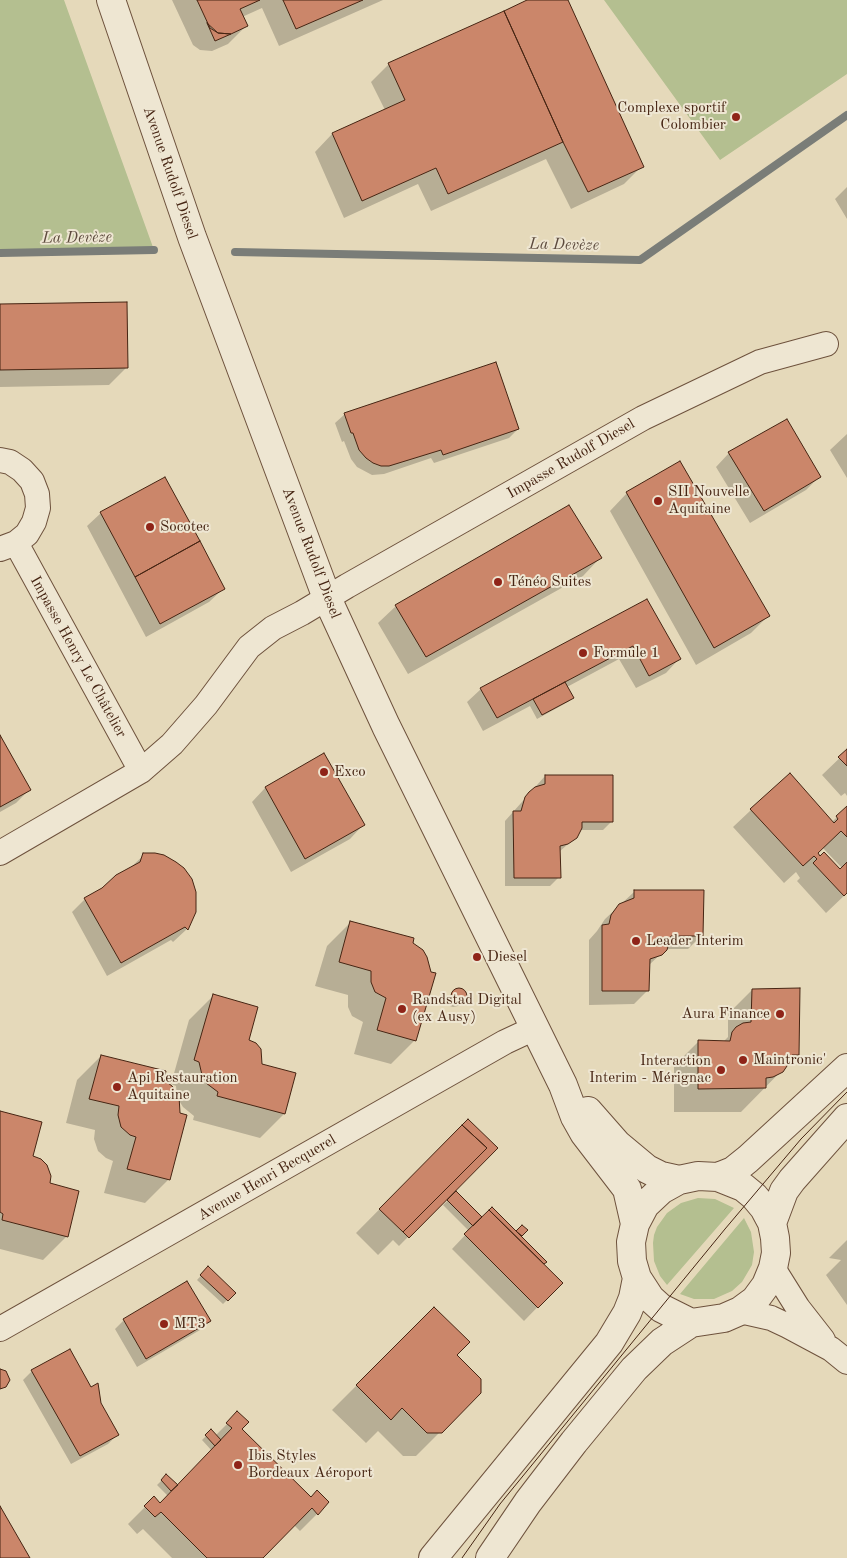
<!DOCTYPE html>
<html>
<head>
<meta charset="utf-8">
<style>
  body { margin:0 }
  canvas { display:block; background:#e5d9ba }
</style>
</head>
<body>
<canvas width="847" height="1558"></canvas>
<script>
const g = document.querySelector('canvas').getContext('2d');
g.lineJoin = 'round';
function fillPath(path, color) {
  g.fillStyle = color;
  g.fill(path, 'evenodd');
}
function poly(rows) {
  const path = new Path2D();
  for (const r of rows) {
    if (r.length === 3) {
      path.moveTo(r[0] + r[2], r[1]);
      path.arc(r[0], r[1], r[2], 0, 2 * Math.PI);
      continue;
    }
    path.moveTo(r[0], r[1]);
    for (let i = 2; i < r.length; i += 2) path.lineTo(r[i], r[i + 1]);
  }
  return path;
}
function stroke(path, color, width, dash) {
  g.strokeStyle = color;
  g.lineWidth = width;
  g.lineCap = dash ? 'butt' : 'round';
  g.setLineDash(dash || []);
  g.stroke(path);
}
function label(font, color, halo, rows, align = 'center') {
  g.font = font + ' "Old Standard TT",serif';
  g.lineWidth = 4;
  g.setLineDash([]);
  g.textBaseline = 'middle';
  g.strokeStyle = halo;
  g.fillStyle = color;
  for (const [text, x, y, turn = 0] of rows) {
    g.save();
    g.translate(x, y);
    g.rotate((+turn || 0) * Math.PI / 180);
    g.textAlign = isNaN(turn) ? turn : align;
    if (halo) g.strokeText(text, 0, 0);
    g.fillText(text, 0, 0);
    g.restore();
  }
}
const green = poly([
  [0,0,64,0,154,250,0,253],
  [604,0,847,0,847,74,720,160],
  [698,1198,715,1199,734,1208,667,1285,660,1276,654,1261,653,1243,654,1235,657,1227,667,1213,681,1203],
  [744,1218,751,1232,754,1252,752,1265,742,1282,732,1291,714,1299,694,1299,680,1294]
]);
const shadow = poly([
  [172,0,383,0,279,46,262,8,242,17,246,26,228,44,212,51,200,50,193,45],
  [530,0,567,0,642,166,624,184,571,209,546,159,431,211,418,184,344,218,315,152,332,134,385,110,371,82,389,64],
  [847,187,847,219,835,199],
  [0,305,126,368,109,385,0,387],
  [345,414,518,429,509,438,434,463,431,458,384,474,372,475,357,467,351,459,344,441,342,442,335,423],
  [847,434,847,478,830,450],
  [729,453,819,477,806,490,750,523,716,467],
  [627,493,769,615,751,633,696,665,610,511],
  [101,513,223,589,209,602,146,637,87,526],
  [600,558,583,576,408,674,378,623,396,606],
  [647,601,679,659,666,673,636,688,619,659,567,687,573,698,568,702,537,719,530,706,483,731,467,702,481,689],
  [0,737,30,789,16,803,0,812],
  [847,751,847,796,845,793,841,796,822,775],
  [324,755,363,825,350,839,291,872,252,802,265,788],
  [545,776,612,821,603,830,579,830,576,837,559,852,559,877,550,886,505,886,505,821],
  [847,807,847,893,826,913,797,881,800,878,796,872,784,883,733,827,751,810,832,822],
  [822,847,842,868,840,871,817,853],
  [144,855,195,912,187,929,173,942,171,940,107,976,72,912,85,899,103,889,130,868],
  [634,892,702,935,688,949,666,949,648,966,648,990,634,1004,589,1005,589,940,597,931,605,919],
  [351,922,415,1040,391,1064,354,1054,363,1022,352,1016,348,1007,348,995,315,986,327,946],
  [457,989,462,990,466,996,458,1006,453,1007,450,1006,448,1000],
  [752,990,798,1054,741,1112,674,1112,674,1066,698,1042,723,1042,728,1037,728,1014],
  [213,996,247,1040,284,1114,260,1138,193,1120,194,1116,183,1107,178,1099,169,1179,145,1203,104,1193,113,1161,106,1158,98,1151,94,1139,95,1130,66,1123,77,1080,101,1056,162,1080,177,1096,176,1086,171,1084,189,1020],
  [0,1112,49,1184,67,1236,43,1260,0,1249],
  [496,1148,399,1246,393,1240,378,1255,356,1233,438,1150],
  [456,1193,482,1218,492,1209,516,1233,522,1226,526,1230,520,1236,545,1262,543,1265,561,1283,524,1321,452,1249,469,1231,443,1205],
  [847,1240,847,1305,826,1275,841,1260,829,1258],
  [208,1268,234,1293,223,1304,197,1280],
  [434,1308,455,1355,479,1393,416,1456,403,1456,378,1431,366,1443,332,1410],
  [124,1320,209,1321,200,1330,137,1367,115,1329],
  [32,1371,117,1435,108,1444,71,1464,23,1380],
  [238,1413,240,1429,317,1514,300,1531,294,1525,262,1558,172,1558,143,1529,137,1534,128,1524,154,1498,160,1504,168,1496,157,1485,166,1476,177,1486,212,1451,202,1440,211,1431,215,1436]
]);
const stream = poly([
  [235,252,640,260,847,115],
  [0,253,154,250]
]);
const building = poly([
  [197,0,260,0,240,9,248,26,231,34,218,33,210,28,197,0],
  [283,0,363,0,296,29,283,0],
  [527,0,568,0,644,167,588,192,563,142,504,11,527,0],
  [504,11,563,142,448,194,436,168,362,201,332,133,405,100,388,63,504,11],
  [207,23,218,33,231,34,215,41,207,23],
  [127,302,128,368,0,370,0,304,127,302],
  [496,362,519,429,443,455,441,450,389,466,381,466,373,463,366,458,359,450,353,433,351,433,344,413,496,362],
  [787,419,821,477,764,511,728,452,787,419],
  [680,461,770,616,714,648,626,492,680,461],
  [165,477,200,541,135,577,100,512,165,477],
  [569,505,602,558,426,657,395,605,569,505],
  [200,541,225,589,160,624,135,577,200,541],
  [647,599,681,659,649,676,633,646,497,718,480,688,647,599],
  [565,682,574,698,542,715,533,699,565,682],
  [0,735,31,790,0,807,0,735],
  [847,749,847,766,838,757,847,749],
  [324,753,365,825,305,859,265,787,324,753],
  [790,773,834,823,838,819,836,816,847,806,847,837,841,831,818,853,820,856,824,852,840,869,847,862,847,893,844,896,813,863,817,859,814,856,803,866,750,809,790,773],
  [545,775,613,775,613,822,582,822,582,828,577,838,568,844,560,846,561,878,514,878,513,811,521,811,525,797,529,792,535,787,545,784,545,775],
  [143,853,155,853,164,855,176,862,184,868,192,879,196,892,196,912,188,930,185,927,121,963,84,898,102,888,116,875,140,862,143,853],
  [634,890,704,890,703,936,671,936,667,950,662,955,650,959,649,991,602,991,602,925,609,924,611,915,619,904,634,898,634,890],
  [350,921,414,938,413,943,423,950,427,957,431,972,436,973,416,1041,377,1030,386,998,375,992,371,982,371,971,339,962,350,921],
  [800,988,799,1055,792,1055,789,1063,783,1072,773,1077,766,1078,766,1088,698,1089,698,1040,730,1041,732,1032,736,1027,743,1023,751,1022,752,989,800,988],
  [459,996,8],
  [213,994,258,1007,249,1040,256,1043,261,1049,262,1064,296,1073,285,1114,217,1096,218,1092,206,1083,202,1075,199,1062,194,1060,213,994],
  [101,1055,166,1071,164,1080,172,1086,179,1096,180,1113,187,1115,170,1180,127,1169,136,1137,130,1135,121,1127,118,1115,119,1106,89,1099,101,1055],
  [0,1111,42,1122,33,1156,41,1159,47,1165,51,1176,50,1183,79,1191,68,1237,2,1220,3,1214,0,1212,0,1111],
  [468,1119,498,1148,409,1238,403,1232,487,1148,462,1125,468,1119],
  [462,1125,487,1148,403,1232,379,1209,462,1125],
  [456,1191,482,1217,473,1226,447,1200,456,1191],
  [492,1207,547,1262,544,1264,489,1210,492,1207],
  [489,1210,563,1283,538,1308,464,1234,489,1210],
  [522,1225,528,1230,522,1236,516,1231,522,1225],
  [208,1266,236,1293,228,1301,200,1275,208,1266],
  [187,1281,211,1321,146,1359,123,1319,187,1281],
  [434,1307,470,1342,457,1355,481,1379,481,1393,442,1433,427,1433,402,1408,391,1420,356,1385,434,1307],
  [70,1349,91,1387,98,1383,101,1403,119,1435,80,1456,31,1370,70,1349],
  [0,1369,6,1371,10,1380,6,1387,0,1389,0,1369],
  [237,1411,249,1422,242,1429,311,1497,317,1490,329,1502,318,1515,312,1508,263,1558,207,1558,161,1512,155,1517,144,1506,154,1496,160,1503,232,1428,226,1423,237,1411],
  [211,1429,221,1440,215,1446,205,1435,211,1429],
  [166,1474,178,1485,171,1491,161,1480,166,1474],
  [0,1506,30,1558,0,1558,0,1506]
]);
const minor = poly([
  [0,460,10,462,22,470,32,481,37,494,38,508,34,522,27,534,16,543,0,549],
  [16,543,141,771],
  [0,853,141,771,172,744,206,705,249,647,273,628,302,613,347,586,643,418,760,362,826,344],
  [773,1268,798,1308,823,1340],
  [740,1311,771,1318,788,1326,831,1349,847,1362],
  [0,1329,505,1042,535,1028]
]);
const tertiary = poly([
  [111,0,192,237,327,598,386,726,563,1085,575,1117,584,1133,627,1189,635,1224],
  [588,1111,617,1144,647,1169,661,1176,679,1180],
  [718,1177,743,1187,754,1196,764,1208,772,1223,775,1238,776,1253,773,1268,766,1285,755,1300,740,1311,724,1318,691,1323,661,1308,650,1298,637,1278,632,1261,631,1242,635,1224,645,1205,661,1190,679,1180,698,1176,718,1177,733,1171,748,1159,847,1068],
  [772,1223,784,1191,792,1180,847,1118],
  [433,1558,609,1343,627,1313,633,1298,637,1278],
  [490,1558,528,1502,574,1442,634,1369,662,1342,691,1323]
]);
const tram = poly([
  [462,1558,500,1504,725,1229,801,1139,847,1092]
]);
const markers = [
  [736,117,5,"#8f2418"],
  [658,501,5,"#8f2418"],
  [150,527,5,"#8f2418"],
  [498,582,5,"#8f2418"],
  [583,653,5,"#8f2418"],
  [324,772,5,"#8f2418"],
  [636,941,5,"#8f2418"],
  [477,957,5,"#8f2418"],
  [402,1009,5,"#8f2418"],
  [780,1014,5,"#8f2418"],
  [743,1060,5,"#8f2418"],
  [721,1070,5,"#8f2418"],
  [117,1087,5,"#8f2418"],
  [164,1324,5,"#8f2418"],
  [238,1465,5,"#8f2418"]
];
const poiNames = [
  ["Complexe sportif",726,108,"right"],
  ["Colombier",726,125,"right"],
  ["SII Nouvelle",668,492],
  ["Aquitaine",668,509],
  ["Socotec",160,527],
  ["Ténéo Suites",508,582],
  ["Formule 1",593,653],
  ["Exco",334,772],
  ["Leader Interim",646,941],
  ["Diesel",487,957],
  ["Randstad Digital",412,1000],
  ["(ex Ausy)",412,1017],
  ["Aura Finance",770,1014,"right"],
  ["Maintronic'",753,1060],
  ["Interaction",711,1061,"right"],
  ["Interim - Mérignac",711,1078,"right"],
  ["Api Restauration",127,1078],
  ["Aquitaine",127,1095],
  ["MT3",174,1324],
  ["Ibis Styles",248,1456],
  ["Bordeaux Aéroport",248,1473]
];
const streetNames = [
  ["Avenue Rudolf Diesel",170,173,71],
  ["Impasse Rudolf Diesel",571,459,-30],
  ["Avenue Rudolf Diesel",311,553,69],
  ["Impasse Henry Le Châtelier",78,657,61],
  ["Avenue Henri Becquerel",267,1178,-30]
];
const waterNames = [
  ["La Devèze",77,238,-1],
  ["La Devèze",564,245,1]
];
fillPath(green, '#b4bf90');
fillPath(shadow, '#0003');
stroke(stream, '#7a7d78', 8);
fillPath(building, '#cb866a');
stroke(building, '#462513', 1);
stroke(minor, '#6e523d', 26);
stroke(tertiary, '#6e523d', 30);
stroke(minor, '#eee6d2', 24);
stroke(tertiary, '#eee6d2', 28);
stroke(tram, '#462513', 1);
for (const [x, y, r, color] of markers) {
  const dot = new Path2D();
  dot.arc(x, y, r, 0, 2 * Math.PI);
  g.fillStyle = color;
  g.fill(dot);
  stroke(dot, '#eee6d2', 2);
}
label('15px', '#462513', '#eee6d2', poiNames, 'left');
label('15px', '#462513', '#eee6d2', streetNames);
label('italic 16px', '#5c4a3d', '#eee6d2', waterNames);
</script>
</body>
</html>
